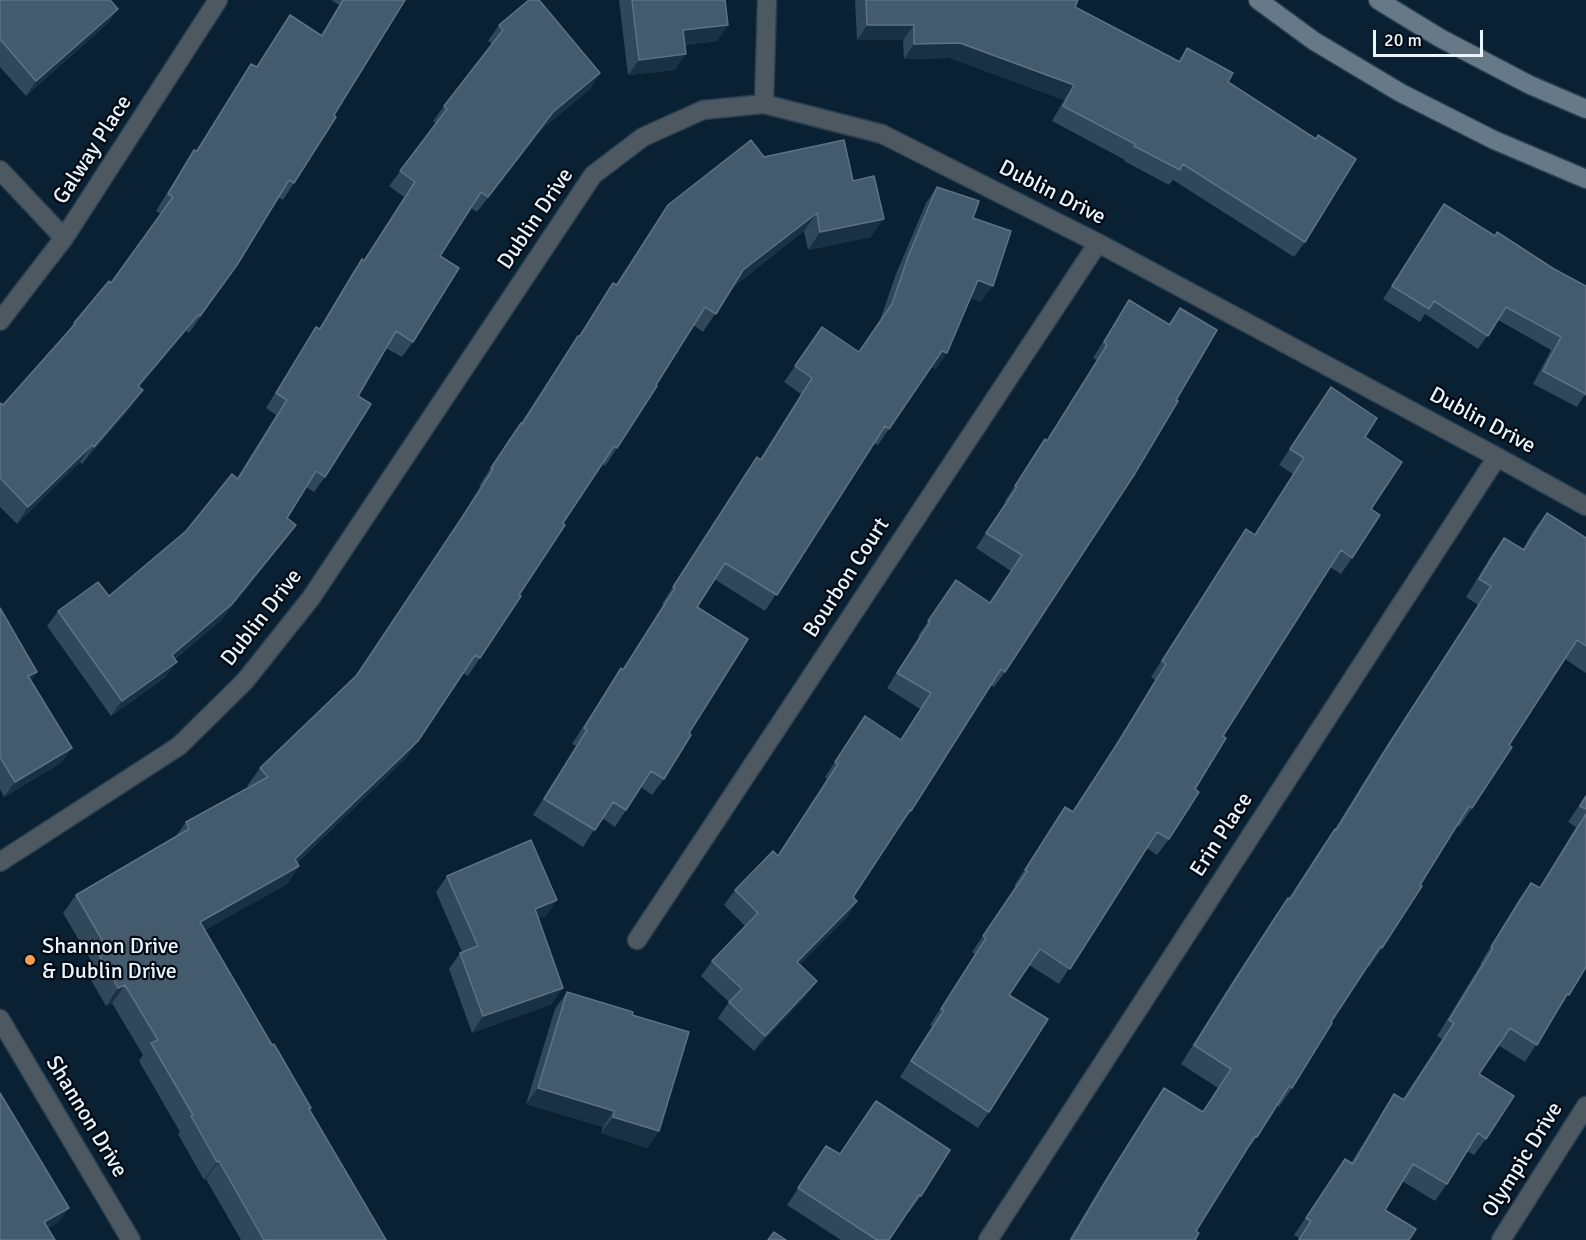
<!DOCTYPE html>
<html>
<head>
<meta charset="utf-8">
<style>
  body { margin:0 }
  #map { position:relative; width:1586px; height:1240px; overflow:hidden; background:#092133; font-family:Signika,sans-serif }
  canvas { display:block }
  .scale { position:absolute; left:1373px; top:30px; width:110px; height:27px; box-sizing:border-box; border:3px solid #e8f4fe; border-top:0; padding-left:8px; font-size:18px; line-height:21px; white-space:nowrap; color:#e8f4fe; -webkit-text-stroke:4px #030a12; paint-order:stroke }
</style>
</head>
<body>
<div id="map">
<canvas width="1586" height="1240"></canvas>
<div class="scale">20 m</div>
</div>
<script>
const g = document.querySelector('canvas').getContext('2d');
g.lineJoin = 'round';
function poly(rows) {
  const path = new Path2D();
  for (const r of rows) {
    path.moveTo(r[0], r[1]);
    for (let i = 2; i < r.length; i += 2) path.lineTo(r[i], r[i + 1]);
  }
  return path;
}
function stroke(path, color, width, dash) {
  g.strokeStyle = color;
  g.lineWidth = width;
  g.lineCap = dash ? 'butt' : 'round';
  g.setLineDash(dash || []);
  g.stroke(path);
}
function fillPath(path, color) {
  g.fillStyle = color;
  g.fill(path, 'evenodd');
}
function label(font, color, halo, rows, align = 'center') {
  g.font = font + ' Signika,sans-serif';
  g.lineWidth = 4.5;
  g.setLineDash([]);
  g.textBaseline = 'middle';
  g.strokeStyle = halo;
  g.fillStyle = color;
  for (const [text, x, y, turn = 0] of rows) {
    g.save();
    g.translate(x, y);
    g.rotate((+turn || 0) * Math.PI / 180);
    g.textAlign = isNaN(turn) ? turn : align;
    if (halo) g.strokeText(text, 0, 0);
    g.fillText(text, 0, 0);
    g.restore();
  }
}
const minor = poly([
  [764,104,767,0],
  [0,170,64,238],
  [0,321,64,238,218,0],
  [0,862,179,746,245,681,311,598,593,175,643,137,703,110,764,104,882,134,1098,243,1497,457,1586,506],
  [637,940,1098,243],
  [0,1019,131,1240],
  [988,1240,1497,457],
  [1501,1240,1586,1106]
]);
const secondary = poly([
  [1258,0,1314,41,1401,93,1494,140,1586,179],
  [1378,0,1440,38,1530,85,1586,109]
]);
const wall = poly([
  [0,0,118,9,107,24,26,96,0,67],
  [331,0,405,0,334,115,294,183,283,200,278,197,237,265,189,333,186,331,139,387,131,407,82,464,80,462,17,524,0,507,0,405,3,405,66,335,74,323,111,283,161,214,156,211,183,167,194,150,196,151,240,81,251,64,256,67,290,15,321,35,339,5],
  [619,0,725,0,728,25,717,41,685,45,675,70,628,75],
  [855,0,1078,0,1075,7,1178,61,1187,48,1228,82,1305,242,1294,257,1173,180,1169,185,1124,161,1125,160,1052,121,1064,100,950,58,904,59,903,40,857,40],
  [499,25,600,73,590,89,543,128,477,212,471,208,440,256,413,342,402,357,386,348,358,396,325,477,314,492,306,487,287,518,296,525,285,540,221,620,175,659,166,677,111,716,47,626,58,611,109,596,186,531,237,478,276,415,266,408,306,343,316,327,319,329,351,275,362,259,364,260,404,197,389,186,436,124,433,121,444,106,492,44,488,41],
  [764,157,853,181,871,237,808,250,804,231,733,287,703,332,693,325,617,448,605,466,602,464,563,523,480,658,468,676,463,673,405,759,297,863,299,866,287,884,205,930,272,1045,311,1108,310,1110,386,1240,241,1240,206,1179,204,1180,178,1134,180,1132,139,1061,143,1055,112,1003,106,1006,87,973,93,964,63,913,76,895,176,836,186,822,249,787,247,786,260,768,355,676,449,537,481,487,479,486,508,441,521,423,566,354,579,336,601,301,613,283,616,284,668,205],
  [937,187,973,218,981,302,970,298,936,369,931,367,878,445,874,443,765,611,714,579,697,607,689,733,664,779,652,795,641,787,615,827,602,818,583,847,533,815,576,746,572,744,610,685,621,668,623,669,663,605,662,604,745,474,757,457,760,459,801,394,784,382,822,327,859,352,880,320,896,274,926,203],
  [1444,204,1494,236,1586,286,1586,396,1584,396,1577,407,1533,384,1551,350,1498,320,1478,349,1425,314,1420,322,1383,299],
  [1129,300,1168,324,1180,308,1005,672,994,687,991,685,911,811,900,826,899,826,853,897,857,901,847,917,800,964,806,996,754,1051,718,1018,729,1002,701,976,712,961,745,926,724,905,735,890,778,855,827,779,825,777,865,716,900,740,920,709,887,688,919,637,918,636,956,580,990,602,1011,571,976,548,1006,502,1005,501,1034,455,1045,439,1046,441,1097,360,1093,358,1119,316],
  [1320,403,1365,437,1371,509,1352,558,1341,574,1330,567,1223,736,1169,839,1157,855,1147,848,1059,984,1029,965,1009,995,989,1112,978,1128,900,1077,932,1026,930,1025,975,954,972,952,1016,887,1014,886,1054,823,1065,807,1072,812,1108,757,1155,680,1151,677,1235,545,1246,529,1254,535,1293,474,1279,465],
  [1547,513,1586,538,1586,673,1565,659,1509,745,1472,808,1459,827,1457,825,1382,948,1369,967,1368,966,1331,1022,1292,1088,1279,1107,1276,1105,1257,1137,1243,1155,1196,1231,1195,1240,1069,1240,1100,1188,1151,1107,1164,1088,1202,1112,1218,1088,1181,1064,1229,987,1275,916,1288,898,1289,898,1322,847,1335,829,1378,759,1478,605,1466,597,1491,556,1504,538,1523,549,1533,531],
  [0,608,37,672,31,680,72,748,61,763,4,797,0,789],
  [1586,795,1586,967,1525,1062,1498,1045,1479,1074,1486,1139,1474,1155,1467,1151,1447,1184,1435,1201,1402,1181,1385,1210,1409,1240,1298,1240,1299,1238,1294,1235,1345,1159,1351,1163,1383,1111,1394,1094,1403,1099,1442,1039,1437,1036,1481,964,1480,964,1519,899,1531,883,1539,888,1576,827,1568,822],
  [447,876,546,916,538,919,552,1004,472,1033,449,969,460,953,462,952,436,892],
  [567,992,632,1015,659,1131,647,1148,601,1133,603,1127,526,1104,555,1009],
  [826,1146,839,1154,921,1196,909,1212,908,1211,889,1240,841,1240,787,1205]
]);
const shadedWall = poly([
  [118,9,107,24,26,96,36,81],
  [728,25,717,41,672,46,683,30],
  [867,25,914,25,903,40,857,40],
  [960,43,1074,85,1064,100,950,58,904,59,914,44],
  [686,54,675,70,628,75,639,60],
  [600,73,590,89,543,128,477,212,553,112],
  [817,213,804,231,731,288,743,270],
  [884,219,871,237,808,250,820,232],
  [978,280,993,286,981,302,966,297],
  [198,315,186,331,126,403,138,386],
  [942,351,947,353,936,369,931,367],
  [143,390,131,407,82,464,94,447],
  [92,445,80,462,17,524,28,507],
  [296,525,285,540,221,620,161,670,172,655],
  [177,662,166,677,111,716,122,701],
  [37,672,26,687,28,676],
  [418,741,405,759,285,874,299,866,287,884,187,940,200,922,295,859],
  [72,748,61,763,4,797,15,782],
  [557,900,546,916,523,926,535,909],
  [857,901,847,917,787,978,797,962],
  [817,981,806,996,754,1051,765,1036],
  [125,985,112,1003,106,1006,118,988],
  [563,988,552,1004,472,1033,483,1016],
  [538,1088,614,1111,603,1127,526,1104],
  [613,1117,659,1131,647,1148,601,1133],
  [219,1161,206,1179,204,1180,217,1162],
  [69,1208,59,1222,34,1237,44,1222]
]);
const building = poly([
  [0,0,110,0,118,9,36,81,0,39,0,0],
  [343,0,405,0,334,115,336,117,294,183,289,180,237,265,200,316,198,315,138,386,143,390,94,447,92,445,28,507,0,478,0,405,1,403,3,405,75,324,74,323,109,281,111,283,173,197,168,194,194,150,197,151,251,64,257,67,290,15,322,36,343,0],
  [529,0,539,0,600,73,553,112,488,197,481,192,440,256,459,268,413,342,396,331,358,396,371,404,325,477,316,471,287,518,296,525,231,605,172,655,177,662,122,701,58,611,98,582,109,596,186,531,232,474,238,479,287,400,276,393,316,327,320,329,362,259,364,261,415,182,400,171,447,109,444,106,503,30,499,25,529,0],
  [632,0,725,0,728,25,683,30,686,54,639,60,632,0],
  [866,0,1078,0,1075,7,1180,62,1187,48,1233,73,1228,82,1316,139,1318,135,1356,159,1305,242,1183,164,1180,170,1134,146,1135,144,1063,106,1074,85,960,43,914,44,914,25,867,25,866,0],
  [751,140,764,157,844,140,853,181,874,176,884,219,820,232,817,213,743,270,716,314,705,307,656,385,657,386,617,448,614,446,563,523,565,525,519,595,521,596,480,658,475,655,418,741,295,859,299,866,200,922,272,1045,274,1044,311,1108,309,1109,386,1240,264,1240,219,1161,217,1162,191,1116,193,1115,151,1043,158,1040,125,985,118,988,99,955,108,950,76,895,189,829,186,822,268,777,260,768,357,675,461,519,493,469,491,468,521,423,522,424,578,336,580,336,613,283,617,285,668,205,751,140],
  [937,187,979,201,973,218,1011,231,993,286,978,280,947,353,942,351,889,429,885,426,777,595,725,563,697,607,748,639,689,733,691,735,664,779,651,771,626,810,613,802,595,830,544,799,587,730,584,728,621,668,623,670,675,588,673,587,757,457,761,460,812,378,795,366,822,327,859,352,892,304,908,257,937,187],
  [1444,204,1495,236,1497,232,1554,269,1586,286,1586,394,1543,371,1561,337,1506,307,1488,336,1434,301,1429,309,1392,286,1444,204],
  [1129,300,1170,325,1180,308,1217,330,1176,400,1178,401,1134,475,1005,672,1001,669,911,811,910,810,853,897,857,901,797,962,817,981,765,1036,729,1002,742,989,712,961,758,913,735,890,773,851,778,856,838,764,835,762,865,716,901,740,931,693,897,673,930,622,928,621,956,580,990,603,1022,555,986,533,1017,487,1015,486,1045,439,1047,441,1107,345,1104,342,1129,300],
  [1331,387,1377,418,1365,437,1402,462,1371,509,1380,515,1352,558,1341,550,1223,736,1226,738,1195,789,1199,792,1169,839,1157,832,1070,969,1040,949,1009,995,1048,1019,989,1112,911,1061,944,1010,941,1009,986,938,983,936,1027,871,1025,870,1065,807,1073,812,1119,741,1166,664,1162,661,1246,529,1255,535,1304,458,1290,449,1331,387],
  [1547,513,1586,538,1586,646,1577,640,1509,745,1512,747,1472,808,1469,806,1420,885,1422,886,1382,948,1380,947,1331,1022,1332,1023,1292,1088,1289,1086,1257,1137,1255,1136,1196,1231,1199,1233,1195,1240,1071,1240,1113,1169,1164,1088,1203,1112,1231,1069,1194,1045,1242,969,1288,898,1290,899,1335,829,1336,830,1391,741,1491,586,1479,579,1504,538,1524,550,1547,513],
  [0,608,37,672,28,676,72,748,15,782,0,757,0,608],
  [1586,796,1586,809,1580,806,1586,796],
  [1586,814,1586,967,1569,995,1567,994,1537,1045,1510,1028,1479,1074,1514,1096,1486,1139,1478,1133,1447,1184,1413,1164,1385,1210,1416,1229,1409,1240,1299,1240,1311,1221,1306,1218,1345,1159,1353,1164,1394,1094,1404,1100,1454,1023,1449,1020,1493,948,1491,947,1531,883,1540,888,1586,814],
  [531,840,557,900,535,909,563,988,483,1016,460,953,478,946,447,876,531,840],
  [567,992,633,1012,632,1015,689,1032,659,1131,613,1117,614,1111,538,1088,567,992],
  [0,1093,69,1208,44,1222,55,1240,0,1240,0,1093],
  [876,1101,950,1150,921,1196,919,1195,889,1240,877,1240,798,1188,826,1146,840,1154,876,1101],
  [774,1232,786,1240,768,1240,774,1232]
]);
const markers = [
  [30,960,6,"#fb9e50"]
];
const streetNames = [
  ["Galway Place",93,150,-57],
  ["Dublin Drive",1052,193,27],
  ["Dublin Drive",536,219,-56],
  ["Dublin Drive",1482,421,28],
  ["Bourbon Court",847,578,-57],
  ["Dublin Drive",262,618,-52],
  ["Erin Place",1222,835,-57],
  ["Shannon Drive",86,1117,59],
  ["Olympic Drive",1523,1160,-58]
];
const poiNames = [
  ["Shannon Drive",42,947],
  ["& Dublin Drive",42,972]
];
stroke(minor, '#283f4f', 21);
stroke(secondary, '#283f4f', 21);
stroke(minor, '#4d5861', 18);
stroke(secondary, '#677887', 18);
fillPath(wall, '#31485b');
fillPath(shadedWall, '#193144');
fillPath(building, '#445a6d');
stroke(building, '#5e7284', 1.5);
for (const [x, y, r, color] of markers) {
  const dot = new Path2D();
  dot.arc(x, y, r, 0, 2 * Math.PI);
  g.fillStyle = color;
  g.fill(dot);
  stroke(dot, '#030a12', 2);
}
label('22px', '#e8f4fe', '#030a12', streetNames);
label('22px', '#e8f4fe', '#030a12', poiNames, 'left');
</script>
</body>
</html>
